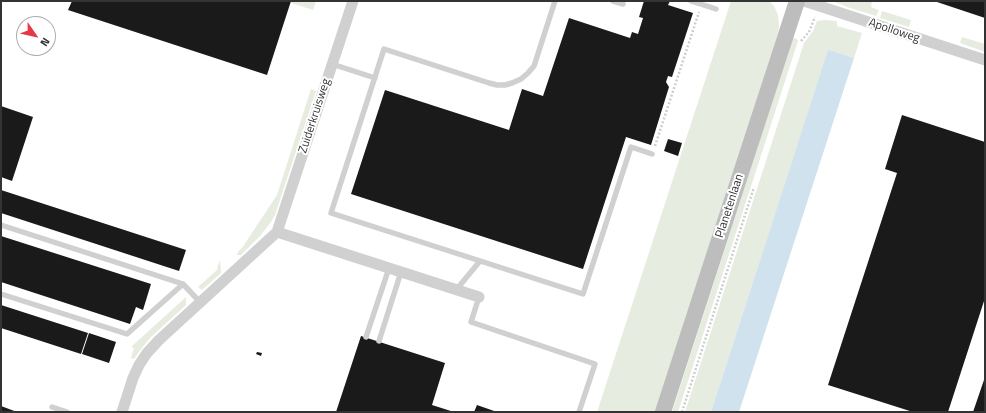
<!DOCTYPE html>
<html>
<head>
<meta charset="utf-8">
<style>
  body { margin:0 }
  #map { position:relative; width:986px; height:413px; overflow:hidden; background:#fff; font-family:"Titillium Web",sans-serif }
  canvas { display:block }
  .frame { position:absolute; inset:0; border:2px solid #333; pointer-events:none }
  .north { position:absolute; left:16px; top:16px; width:40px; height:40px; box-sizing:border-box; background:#fff; border:1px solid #adadad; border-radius:50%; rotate:124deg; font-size:11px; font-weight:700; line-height:16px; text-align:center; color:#333 }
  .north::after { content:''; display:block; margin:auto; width:14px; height:18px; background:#e63946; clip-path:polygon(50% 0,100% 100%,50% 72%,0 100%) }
</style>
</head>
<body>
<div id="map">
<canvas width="986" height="413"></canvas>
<div class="frame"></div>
<div class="north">N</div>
</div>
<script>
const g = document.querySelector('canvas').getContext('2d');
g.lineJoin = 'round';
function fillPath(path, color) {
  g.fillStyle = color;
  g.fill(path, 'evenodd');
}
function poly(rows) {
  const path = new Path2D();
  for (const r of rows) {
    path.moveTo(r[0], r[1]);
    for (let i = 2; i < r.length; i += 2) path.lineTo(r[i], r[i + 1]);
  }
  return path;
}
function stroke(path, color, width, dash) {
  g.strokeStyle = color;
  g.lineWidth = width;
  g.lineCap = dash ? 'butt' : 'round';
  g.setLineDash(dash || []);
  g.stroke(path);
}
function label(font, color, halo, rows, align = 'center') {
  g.font = font + ' "Titillium Web",sans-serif';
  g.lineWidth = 4;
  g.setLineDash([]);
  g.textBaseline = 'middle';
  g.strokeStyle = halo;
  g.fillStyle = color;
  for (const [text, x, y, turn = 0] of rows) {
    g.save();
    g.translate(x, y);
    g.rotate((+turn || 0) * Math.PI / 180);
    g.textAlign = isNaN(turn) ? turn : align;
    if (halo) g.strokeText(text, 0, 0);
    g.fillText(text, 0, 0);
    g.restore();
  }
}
const green = poly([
  [292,1,316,1,313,10,291,3],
  [731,1,769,1,774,6,778,15,779,26,778,33,656,412,597,412],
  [833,1,872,1,871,7,879,10,876,16,847,7],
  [882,11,911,20,909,27,880,18],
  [824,20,837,21,837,26,862,33,854,58,828,51,711,412,685,412,804,43,813,31,817,21],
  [962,37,985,44,985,52,960,43],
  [793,38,794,38,797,39,798,41,678,412,672,412],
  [311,89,316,91,275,215,271,222,260,236,241,255,237,255,237,254,238,252,242,248,277,195],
  [220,260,221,273,202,290,198,287,217,270,218,265],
  [186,297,186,305,151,337,141,349,134,359,131,358,134,348,131,347]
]);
const water = poly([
  [828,50,854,58,739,412,711,412]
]);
const building = poly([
  [72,1,291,1,267,75,68,10],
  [644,1,670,1,668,5,693,13,672,77,668,76,666,82,669,87,651,145,626,137,583,269,351,194,385,90,509,130,522,89,543,96,569,18,630,38,632,32,638,34,643,18,639,17],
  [934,1,985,1,985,18],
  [1,106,33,117,12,181,1,177],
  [902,115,985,142,985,298,948,412,913,412,828,385,897,173,885,169],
  [668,139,682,143,678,156,664,151],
  [1,190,186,250,179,271,1,213],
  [1,236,151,284,143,310,136,307,130,324,1,282],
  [1,305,88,333,81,354,1,328],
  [89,333,116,342,109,363,82,354],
  [361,336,445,363,432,405,454,412,336,412],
  [257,352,262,353,261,356,256,354],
  [985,377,985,412,973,412],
  [477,405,497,412,474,412],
  [1,406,17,412,1,412]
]);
const path = poly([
  [801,41,809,32,815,17],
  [655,146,699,12],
  [682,412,754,187]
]);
const lane = poly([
  [555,1,534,66,528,73,521,79,512,83,505,85,497,85,489,83,384,49,331,213,583,294,631,147,652,154],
  [613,1,623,4],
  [691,1,716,9],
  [332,64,375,78],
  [1,225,183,284,200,302],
  [456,290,480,261],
  [1,294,127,334,183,284],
  [479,297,471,322,595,364,579,412],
  [366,337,389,268],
  [379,341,401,272],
  [52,407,67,412]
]);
const street = poly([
  [804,1,985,60],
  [277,232,479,297],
  [122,412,133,378,139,365,147,353,159,340,277,232,353,1]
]);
const secondary = poly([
  [663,412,797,1]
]);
const streetNames = [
  ["Apolloweg",894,31,18],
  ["Zuiderkruisweg",315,116,-72],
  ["Planetenlaan",730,206,-72]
];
fillPath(green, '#e6ecdf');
fillPath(water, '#cfe2ee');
fillPath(building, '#1a1a1a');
stroke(path, '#cdcdcd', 2.5, [2, 2]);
stroke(lane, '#d0d0d0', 5.5);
stroke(street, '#d0d0d0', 11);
stroke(secondary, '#bdbdbd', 16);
label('12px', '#333', '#fff', streetNames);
</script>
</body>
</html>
